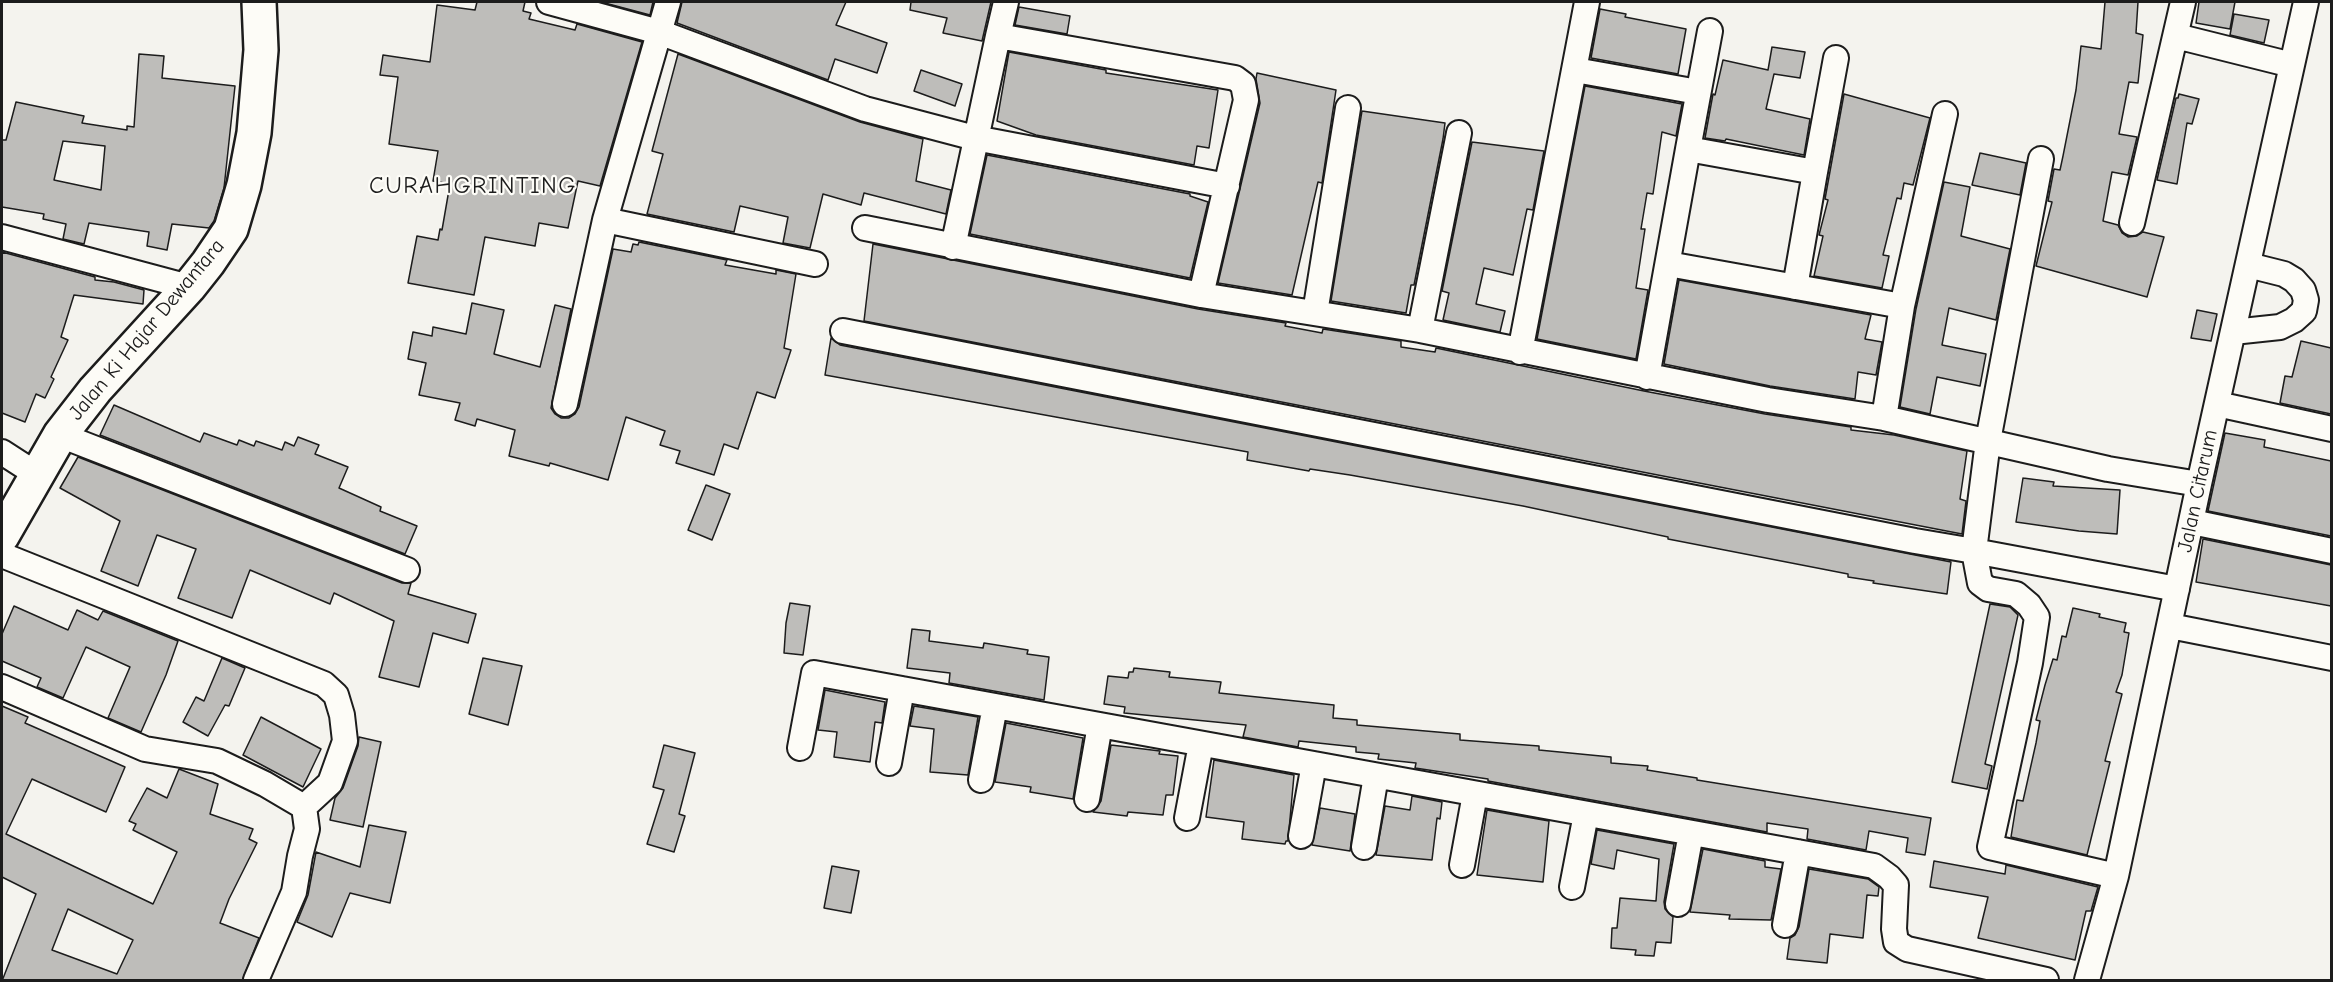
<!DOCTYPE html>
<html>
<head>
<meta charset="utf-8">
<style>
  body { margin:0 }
  #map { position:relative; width:2333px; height:982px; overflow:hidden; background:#f4f3ee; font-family:"Comic Neue",sans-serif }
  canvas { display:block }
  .frame { position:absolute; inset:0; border:3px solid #1c1c1c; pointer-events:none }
</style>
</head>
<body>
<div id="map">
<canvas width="2333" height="982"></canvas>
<div class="frame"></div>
</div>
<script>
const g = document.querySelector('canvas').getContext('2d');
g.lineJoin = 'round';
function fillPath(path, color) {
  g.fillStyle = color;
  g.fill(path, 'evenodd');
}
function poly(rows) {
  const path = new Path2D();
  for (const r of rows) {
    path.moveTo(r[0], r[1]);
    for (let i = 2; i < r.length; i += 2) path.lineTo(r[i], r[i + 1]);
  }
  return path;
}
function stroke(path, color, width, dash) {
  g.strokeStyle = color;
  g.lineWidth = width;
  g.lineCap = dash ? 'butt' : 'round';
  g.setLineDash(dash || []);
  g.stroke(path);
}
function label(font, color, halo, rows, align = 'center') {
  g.font = font + ' "Comic Neue",sans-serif';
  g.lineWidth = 4.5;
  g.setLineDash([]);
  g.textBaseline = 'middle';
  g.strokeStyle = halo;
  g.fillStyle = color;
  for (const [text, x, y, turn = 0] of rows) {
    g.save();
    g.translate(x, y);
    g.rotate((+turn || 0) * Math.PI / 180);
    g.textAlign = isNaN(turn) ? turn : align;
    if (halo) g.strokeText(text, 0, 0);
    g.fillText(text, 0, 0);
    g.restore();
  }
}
const building = poly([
  [477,2,525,2,523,11,531,13,529,19,575,30,577,24,642,42,600,186,578,181,568,228,539,223,535,246,485,237,474,295,408,283,417,236,438,240,440,229,442,230,450,184,433,181,438,151,389,144,398,77,380,75,383,55,430,62,437,5,475,10,477,2],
  [601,2,653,2,650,15,601,2],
  [682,2,846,2,836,25,887,43,877,73,835,59,828,80,677,23,682,2],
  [911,2,991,2,982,41,943,33,947,18,910,10,911,2],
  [2105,2,2138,2,2136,33,2143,35,2138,83,2129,82,2119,134,2137,137,2128,175,2112,172,2103,221,2118,225,2122,233,2128,237,2137,236,2143,232,2164,237,2147,297,2036,266,2052,202,2048,201,2054,169,2060,170,2063,156,2076,90,2081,46,2101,49,2105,2],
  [2199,2,2235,2,2230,29,2196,23,2199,2],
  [1019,7,1070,16,1067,34,1015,25,1019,7],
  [1600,9,1626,14,1625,17,1686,29,1678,74,1591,58,1600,9],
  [2234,14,2269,20,2264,43,2230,35,2234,14],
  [1772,47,1805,52,1800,78,1774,74,1766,109,1810,119,1804,155,1726,139,1725,141,1705,138,1713,94,1715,95,1723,60,1768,70,1772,47],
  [1009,52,1106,70,1106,73,1218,90,1209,148,1197,146,1194,165,1036,135,997,121,1009,52],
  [139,54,164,56,162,78,235,86,224,188,214,221,209,228,172,224,167,250,147,246,149,232,89,223,84,244,63,239,66,224,43,219,44,214,2,207,2,140,6,140,16,102,84,116,82,123,127,130,127,126,134,127,139,54],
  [63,141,105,146,101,190,54,180,63,141],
  [678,54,860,122,923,139,916,181,951,190,946,214,864,193,861,205,823,194,810,248,783,243,788,217,740,206,734,232,647,214,663,154,652,151,678,54],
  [921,70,962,84,955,106,914,91,921,70],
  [1257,73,1336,90,1322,183,1318,182,1292,295,1218,283,1260,103,1256,79,1257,73],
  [1585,86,1682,104,1676,136,1662,132,1653,194,1647,193,1641,229,1645,229,1636,288,1648,290,1636,359,1537,339,1585,86],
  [1844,94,1930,118,1913,185,1904,183,1901,199,1897,198,1883,255,1889,256,1882,288,1814,276,1823,236,1819,235,1828,200,1825,199,1844,94],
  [2179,94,2199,99,2192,124,2187,123,2177,184,2157,180,2176,98,2178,98,2179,94],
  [1362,111,1445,123,1443,139,1414,285,1411,285,1406,313,1331,301,1362,111],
  [1472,142,1544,151,1533,210,1527,209,1513,275,1484,268,1476,304,1505,311,1500,332,1443,320,1449,293,1442,291,1472,142],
  [1980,153,2026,163,2020,195,1972,185,1980,153],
  [987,155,1190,194,1190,196,1208,202,1190,278,970,234,987,155],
  [1944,182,1970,187,1961,236,2010,249,1996,320,1949,308,1942,345,1986,354,1980,386,1937,377,1930,414,1900,407,1916,309,1944,182],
  [639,242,727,260,725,265,776,274,776,270,796,274,784,348,791,350,775,398,757,392,738,449,724,444,714,475,676,463,680,451,660,445,665,431,626,417,608,480,550,463,549,466,509,456,515,430,477,419,475,426,455,420,460,403,419,395,426,363,408,359,413,332,432,336,433,327,466,334,472,303,504,310,494,354,540,367,555,305,571,309,551,408,555,414,561,418,569,418,575,414,579,407,613,249,631,252,633,244,638,245,639,242],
  [873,244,1198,309,1286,323,1285,326,1322,333,1323,329,1401,341,1401,347,1435,352,1436,348,1644,391,1765,414,1851,427,1851,430,1894,435,1967,451,1960,499,1966,501,1962,534,864,321,873,244],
  [2,252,95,277,95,280,114,282,144,290,143,304,74,295,61,337,68,340,51,377,54,379,45,398,36,394,25,422,2,413,2,252],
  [1679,280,1871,315,1865,339,1882,342,1876,375,1858,372,1855,399,1770,386,1664,364,1679,280],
  [2197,310,2217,314,2211,341,2191,338,2197,310],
  [831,338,840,345,1951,562,1947,594,1873,583,1874,581,1848,577,1848,574,1668,539,1668,537,1523,506,1350,475,1310,469,1309,471,1247,460,1248,452,825,375,831,338],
  [2301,341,2331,348,2331,414,2280,403,2285,376,2292,377,2301,341],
  [114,405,200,442,204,433,237,445,239,440,254,446,256,441,282,450,285,442,294,446,298,437,319,445,315,454,348,467,339,488,381,507,380,511,417,526,405,554,100,435,114,405],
  [2225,433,2265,440,2264,447,2331,461,2331,536,2208,511,2225,433],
  [78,457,402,583,411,583,408,594,476,614,468,643,433,633,419,687,379,677,394,621,334,593,330,604,250,570,232,618,178,598,196,549,157,535,138,586,101,571,120,521,60,488,78,457],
  [2023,478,2054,482,2053,486,2120,490,2117,534,2079,531,2016,522,2023,478],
  [706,485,730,494,712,540,688,530,706,485],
  [2203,539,2331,565,2331,606,2196,582,2203,539],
  [790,603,810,606,803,655,784,653,786,623,790,603],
  [1990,604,2010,607,2018,615,1985,764,1992,766,1987,789,1952,782,1990,604],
  [14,606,68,630,77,610,98,620,103,611,178,641,166,675,141,732,108,718,130,667,86,647,63,698,37,687,41,678,2,661,2,634,14,606],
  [2073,608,2100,614,2099,617,2126,623,2124,632,2129,633,2122,675,2116,692,2122,694,2105,761,2110,762,2087,855,2011,837,2017,800,2023,801,2036,743,2040,721,2036,720,2045,685,2053,659,2057,660,2062,636,2066,637,2073,608],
  [912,629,930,631,929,641,983,648,984,643,1028,650,1027,654,1049,657,1044,700,949,683,950,673,907,668,912,629],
  [222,658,245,668,229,706,225,705,208,736,183,722,196,697,204,701,222,658],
  [483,658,522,666,508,725,469,714,483,658],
  [1134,668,1170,672,1169,677,1221,682,1219,693,1334,705,1333,718,1357,720,1357,725,1460,734,1460,740,1539,746,1539,750,1611,757,1611,763,1648,766,1647,770,1697,778,1697,780,1931,818,1925,855,1906,852,1908,838,1869,831,1866,850,1807,839,1808,829,1767,823,1767,832,1488,781,1488,779,1415,768,1416,763,1378,759,1379,754,1356,752,1356,747,1299,741,1298,747,1243,737,1246,725,1124,713,1125,707,1104,704,1108,676,1128,678,1129,672,1133,672,1134,668],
  [825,690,885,702,882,723,875,722,870,762,834,757,837,732,818,730,825,690],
  [2,706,28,717,25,723,125,767,106,812,32,779,6,834,153,904,177,852,133,830,136,824,129,821,147,788,167,798,179,769,218,784,210,814,253,829,249,839,257,843,229,899,220,923,259,938,242,981,2,981,36,894,2,877,2,706],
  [68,909,133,940,117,974,52,950,68,909],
  [914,706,978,717,968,775,930,772,934,729,910,726,914,706],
  [261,717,321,749,303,787,243,755,261,717],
  [1006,723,1083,738,1073,799,1030,792,1031,787,995,782,1006,723],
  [359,737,381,742,363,827,330,820,335,798,343,788,358,746,359,737],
  [664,745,695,753,679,814,685,816,674,852,647,844,664,790,653,787,664,745],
  [1111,745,1160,751,1159,754,1178,756,1173,795,1166,795,1163,815,1128,812,1127,816,1093,812,1101,801,1111,745],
  [1214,760,1294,775,1288,841,1286,841,1285,844,1242,839,1244,822,1206,817,1214,760],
  [1412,796,1442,802,1440,819,1437,818,1432,860,1376,855,1385,806,1410,810,1412,796],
  [1320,808,1355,814,1350,851,1312,845,1320,808],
  [1487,810,1549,821,1543,882,1477,875,1487,810],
  [369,825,406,832,390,903,350,893,332,937,297,922,308,895,316,852,360,867,369,825],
  [1597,830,1674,844,1664,902,1665,909,1673,917,1671,943,1656,942,1654,956,1635,955,1636,950,1611,948,1612,928,1617,928,1620,898,1656,901,1659,859,1617,850,1614,869,1591,864,1597,830],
  [1703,849,1765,861,1765,867,1781,869,1771,920,1729,919,1730,915,1690,912,1703,849],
  [1934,861,2005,874,2006,865,2098,887,2091,911,2086,911,2075,960,1978,938,1988,897,1930,887,1934,861],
  [832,866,859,871,851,913,824,908,832,866],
  [1809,869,1868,879,1879,887,1878,896,1867,895,1863,938,1830,934,1827,963,1787,959,1790,938,1795,935,1799,927,1809,869]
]);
const minor = poly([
  [549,2,659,32,865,109,975,138,1227,186],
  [998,36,1006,2],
  [2176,36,2292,65],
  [1575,70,1698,92],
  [1688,149,1710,31],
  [2041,159,1988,441,1974,551,2177,589],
  [1815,172,1836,58],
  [605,220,815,264],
  [2132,223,2183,2],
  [865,228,1201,295,1420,330,1768,400,1884,418,2108,469,2199,484],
  [2,237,189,287],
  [953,247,998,36,1235,78,1243,84,1246,100,1201,295],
  [1668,264,1902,306],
  [1315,313,1348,108],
  [1420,330,1459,133],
  [843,331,1915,541,1974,551,1980,583,1988,589,2016,594,2029,605,2037,617,2030,663,1990,847,2116,876],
  [2233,332,2280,327,2294,320,2304,311,2306,300,2303,290,2294,280,2284,274,2248,265],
  [1520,352,1587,2],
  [1647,377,1688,149,1815,172,1795,287],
  [565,404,605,220,668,2],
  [2217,404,2332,429],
  [1884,418,1902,306,1945,114],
  [60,435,407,570],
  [2,452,36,474],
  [2192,522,2332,551],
  [2,555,324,684,336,695,342,715,345,741,330,783,304,807],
  [2170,626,2332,658],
  [2,687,145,749,217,761,265,784,304,807,307,829,300,856,294,892,256,980],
  [800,748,814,673,1874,866,1889,877,1896,885,1894,929,1896,942,1907,949,2046,980],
  [889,763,902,689],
  [981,780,995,706],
  [1087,799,1100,725],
  [1187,818,1201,744],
  [1301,836,1314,764],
  [1364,847,1376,776],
  [1462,865,1475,794],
  [1572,887,1586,814],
  [1678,904,1691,833],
  [1785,925,1798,852],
  [2087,980,2116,876,2199,484,2306,2]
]);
const secondary = poly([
  [2,536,60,435,95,390,189,287,208,263,231,229,244,185,254,133,261,50,259,2]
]);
const streetNames = [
  ["Jalan Ki Hajar Dewantara",147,330,-50],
  ["Jalan Citarum",2198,491,-78]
];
const quarterNames = [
  ["CURAHGRINTING",473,186]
];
fillPath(building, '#bebdba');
stroke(building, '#1c1c1c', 1.5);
stroke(minor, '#1c1c1c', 28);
stroke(secondary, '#1c1c1c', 38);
stroke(minor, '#fdfcf7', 24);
stroke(secondary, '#fdfcf7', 33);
label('21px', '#1c1c1c', '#fdfcf7', streetNames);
g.letterSpacing = '1.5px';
label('24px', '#1c1c1c', '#fdfcf7', quarterNames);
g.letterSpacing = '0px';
</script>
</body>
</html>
